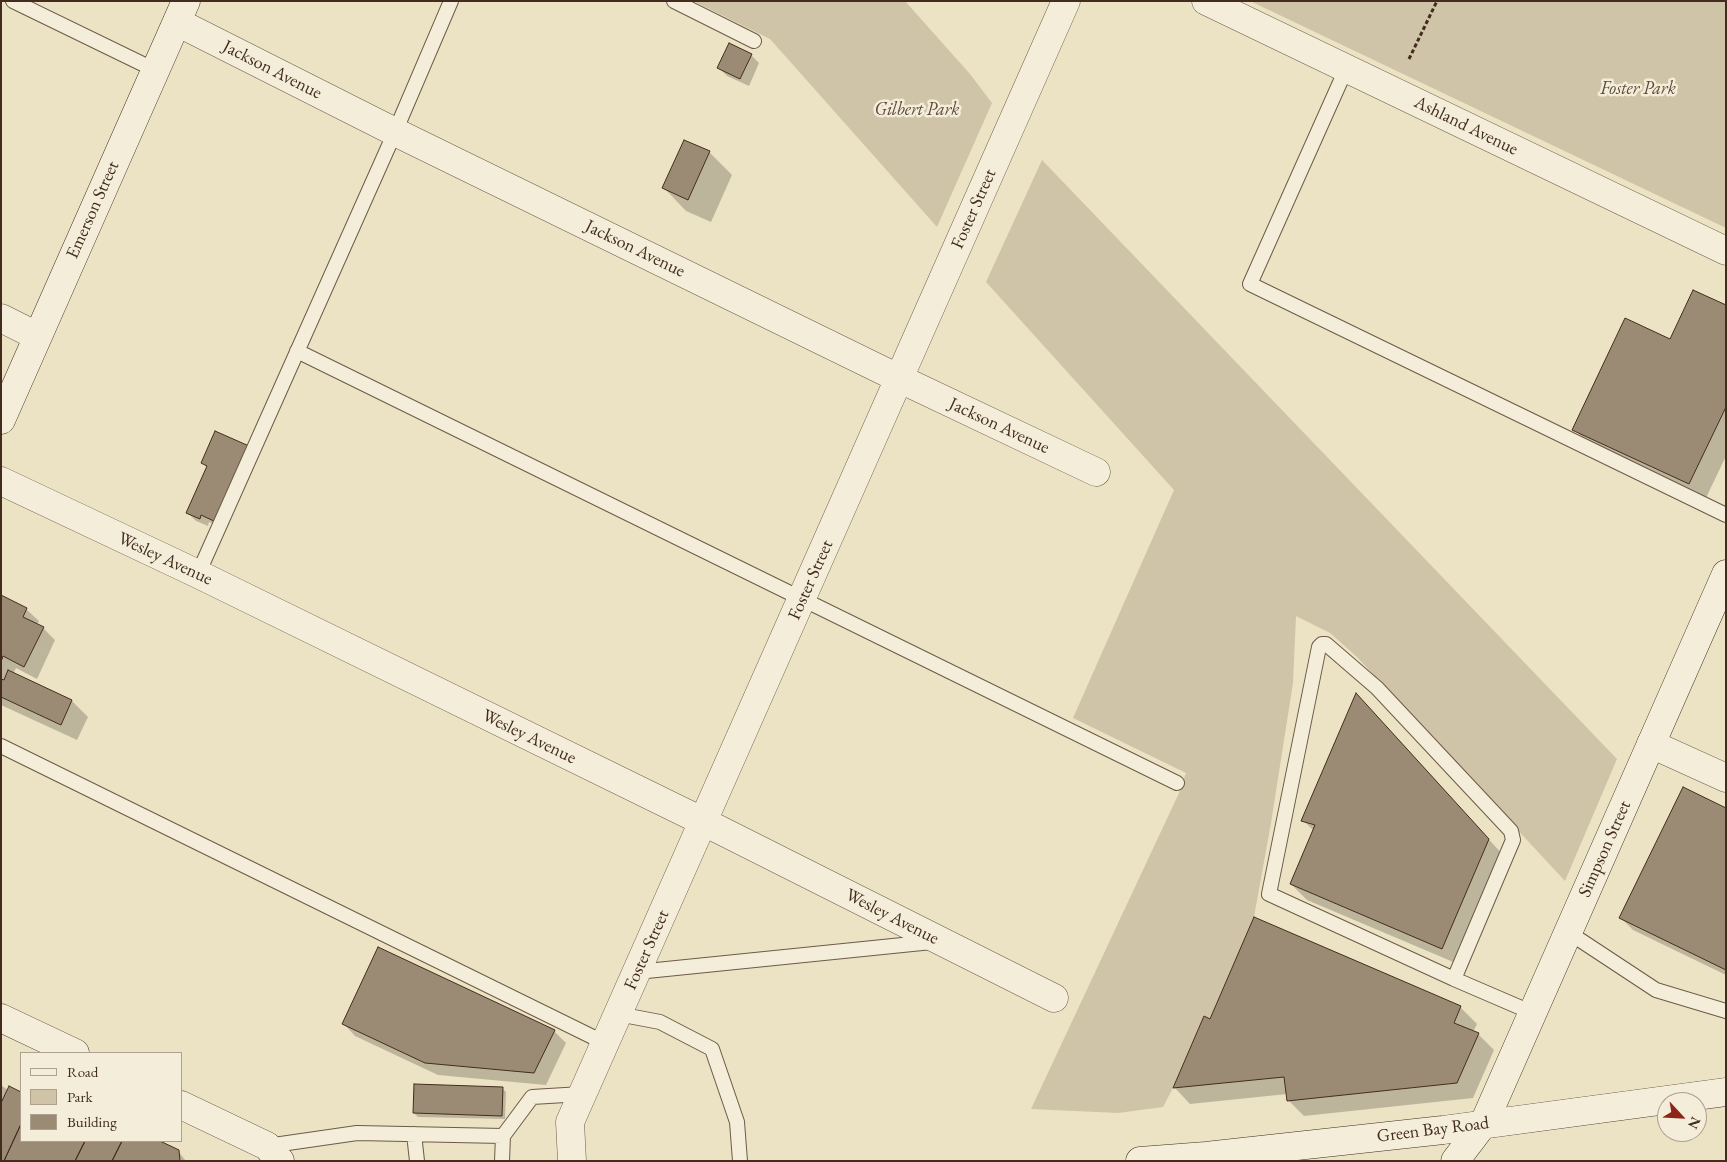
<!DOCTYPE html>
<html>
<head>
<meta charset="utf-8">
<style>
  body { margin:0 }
  #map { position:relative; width:1727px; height:1162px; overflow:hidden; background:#ece3c4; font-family:"EB Garamond",serif }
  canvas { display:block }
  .frame { position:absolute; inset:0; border:2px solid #432c1d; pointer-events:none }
  .legend { position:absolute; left:20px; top:1052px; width:162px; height:90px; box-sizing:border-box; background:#f3edd9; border:1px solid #ada08e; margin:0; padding:6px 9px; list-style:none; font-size:15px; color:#432c1d }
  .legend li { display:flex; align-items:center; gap:10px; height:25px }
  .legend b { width:25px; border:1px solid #ada08e }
  .north { position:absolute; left:1657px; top:1092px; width:50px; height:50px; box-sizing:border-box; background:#f3edd9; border:1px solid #ada08e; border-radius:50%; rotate:115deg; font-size:14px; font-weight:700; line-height:20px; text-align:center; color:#432c1d }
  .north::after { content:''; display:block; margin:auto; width:18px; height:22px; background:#8f2418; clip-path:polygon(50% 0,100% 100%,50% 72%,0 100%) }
</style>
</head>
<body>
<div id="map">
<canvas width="1727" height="1162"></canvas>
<div class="frame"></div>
<ul class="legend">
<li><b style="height:6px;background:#f3edd9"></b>Road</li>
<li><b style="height:14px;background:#cfc4a8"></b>Park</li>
<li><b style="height:14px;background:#9b8b74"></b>Building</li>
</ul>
<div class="north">N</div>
</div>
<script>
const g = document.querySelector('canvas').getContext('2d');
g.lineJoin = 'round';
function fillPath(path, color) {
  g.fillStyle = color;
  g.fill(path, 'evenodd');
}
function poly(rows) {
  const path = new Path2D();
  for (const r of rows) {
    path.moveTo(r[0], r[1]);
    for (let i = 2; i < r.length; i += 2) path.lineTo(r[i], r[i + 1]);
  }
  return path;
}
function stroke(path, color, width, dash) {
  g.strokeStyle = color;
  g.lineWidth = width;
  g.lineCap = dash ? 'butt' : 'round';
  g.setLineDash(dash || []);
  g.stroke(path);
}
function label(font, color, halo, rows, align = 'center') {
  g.font = font + ' "EB Garamond",serif';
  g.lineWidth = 5;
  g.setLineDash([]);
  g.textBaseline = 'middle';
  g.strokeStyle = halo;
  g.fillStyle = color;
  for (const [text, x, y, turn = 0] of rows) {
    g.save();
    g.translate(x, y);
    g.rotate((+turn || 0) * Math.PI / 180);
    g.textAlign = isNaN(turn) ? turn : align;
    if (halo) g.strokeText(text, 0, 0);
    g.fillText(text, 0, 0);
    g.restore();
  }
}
const green = poly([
  [693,1,905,1,970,74,992,103,937,227,770,39],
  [1250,1,1726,1,1726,228],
  [1042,160,1617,759,1565,881,1357,657,1330,633,1296,616,1293,683,1271,823,1254,917,1210,1019,1204,1016,1173,1088,1163,1107,1118,1113,1031,1109,1179,793,1186,773,1073,718,1174,490,986,282]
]);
const shadow = poly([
  [751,55,759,63,749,86,727,76,719,68],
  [709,152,732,175,711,222,686,211,664,188],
  [1726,307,1726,456,1705,500,1590,445,1574,429,1671,340],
  [216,433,224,529,209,522,208,526,196,521,188,513,208,468,202,463],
  [1,597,26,609,39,621,37,625,43,628,55,640,37,679,16,668,13,674,72,701,88,717,77,740,1,705],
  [1372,711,1504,856,1458,964,1307,900,1291,884,1314,831,1303,820],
  [1726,809,1726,975,1633,930,1621,918],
  [1255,919,1461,1008,1477,1024,1473,1032,1478,1034,1494,1050,1473,1098,1304,1116,1288,1100,1287,1094,1190,1104,1175,1088,1211,1021],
  [343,1023,554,1031,566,1043,546,1085,438,1075,355,1036],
  [1,1085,9,1091,10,1088,21,1093,21,1141,157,1141,178,1151,186,1161,1,1161],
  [502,1088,506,1092,505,1119,418,1117,414,1113]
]);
const building = poly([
  [729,43,752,54,740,79,717,68,729,43],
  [684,140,710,151,688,200,662,188,684,140],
  [1693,290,1726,305,1726,407,1689,484,1572,430,1625,318,1670,339,1693,290],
  [215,431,249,446,216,522,201,515,200,519,186,513,207,466,201,463,215,431],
  [1,595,27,608,23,617,44,627,24,667,3,656,1,662,1,595],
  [8,670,72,700,61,725,1,697,1,679,4,680,8,670],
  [1356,693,1489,839,1442,949,1290,884,1315,825,1301,821,1356,693],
  [1683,787,1726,808,1726,970,1619,918,1683,787],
  [1254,917,1461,1006,1454,1023,1479,1033,1457,1083,1287,1101,1284,1077,1173,1088,1204,1016,1210,1019,1254,917],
  [378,947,555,1030,534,1073,425,1063,342,1024,378,947],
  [414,1084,503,1087,502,1116,413,1113,414,1084],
  [9,1086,21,1092,21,1124,4,1161,1,1161,1,1103,9,1086],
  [21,1124,21,1141,85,1141,75,1161,4,1161,21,1124],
  [85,1141,122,1141,112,1161,75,1161,85,1141],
  [122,1141,160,1141,179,1150,180,1161,112,1161,122,1141]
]);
const path = poly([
  [1409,59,1437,1]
]);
const lane = poly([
  [13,1,155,70],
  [674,1,754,41],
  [1346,69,1250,284,1726,515],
  [297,351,1177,783],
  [198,574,395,132,451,1],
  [1,746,605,1043],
  [1568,932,1656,990,1726,1011],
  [637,972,932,942],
  [1454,979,1513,840,1511,831,1377,688,1326,644,1322,644,1319,647,1269,894,1454,979,1533,1013],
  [618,1014,660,1022,712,1049,737,1122,740,1161],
  [414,1134,417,1161],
  [267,1146,357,1133,503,1136,532,1097,582,1094],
  [502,1161,503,1136]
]);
const street = poly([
  [1206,1,1726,251],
  [177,22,395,132,898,378,1096,472],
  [1,318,37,336],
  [1,481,198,574,704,822,1054,998],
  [1651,744,1726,778],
  [572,1161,570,1122,1066,1]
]);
const secondary = poly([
  [1,420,186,1],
  [1,1018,75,1053],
  [181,1105,267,1146,280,1161],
  [1140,1161,1206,1156,1443,1130,1726,1092],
  [1455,1161,1484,1123,1726,574]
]);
const streetNames = [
  ["Jackson Avenue",272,70,27],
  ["Ashland Avenue",1466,126,26],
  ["Foster Street",974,209,-66],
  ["Emerson Street",93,210,-66],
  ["Jackson Avenue",635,249,26],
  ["Jackson Avenue",999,426,25],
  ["Wesley Avenue",165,559,25],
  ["Foster Street",811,580,-66],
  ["Wesley Avenue",529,737,26],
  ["Simpson Street",1605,849,-66],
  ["Wesley Avenue",892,917,27],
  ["Foster Street",647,950,-66],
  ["Green Bay Road",1433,1130,-7]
];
const parkNames = [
  ["Foster Park",1638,89],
  ["Gilbert Park",917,110]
];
fillPath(green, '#cfc4a8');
fillPath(shadow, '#0003');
fillPath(building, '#9b8b74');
stroke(building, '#432c1d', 1);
stroke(lane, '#6d5a47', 16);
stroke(street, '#6d5a47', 29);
stroke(secondary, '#432c1d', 29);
stroke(path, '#432c1d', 3, [4, 2.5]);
stroke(lane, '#f3edd9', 14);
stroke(street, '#f3edd9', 28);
stroke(secondary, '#f3edd9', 28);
label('18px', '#432c1d', '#f3edd9', streetNames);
label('italic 18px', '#5f4a39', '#f3edd9', parkNames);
</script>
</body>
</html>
